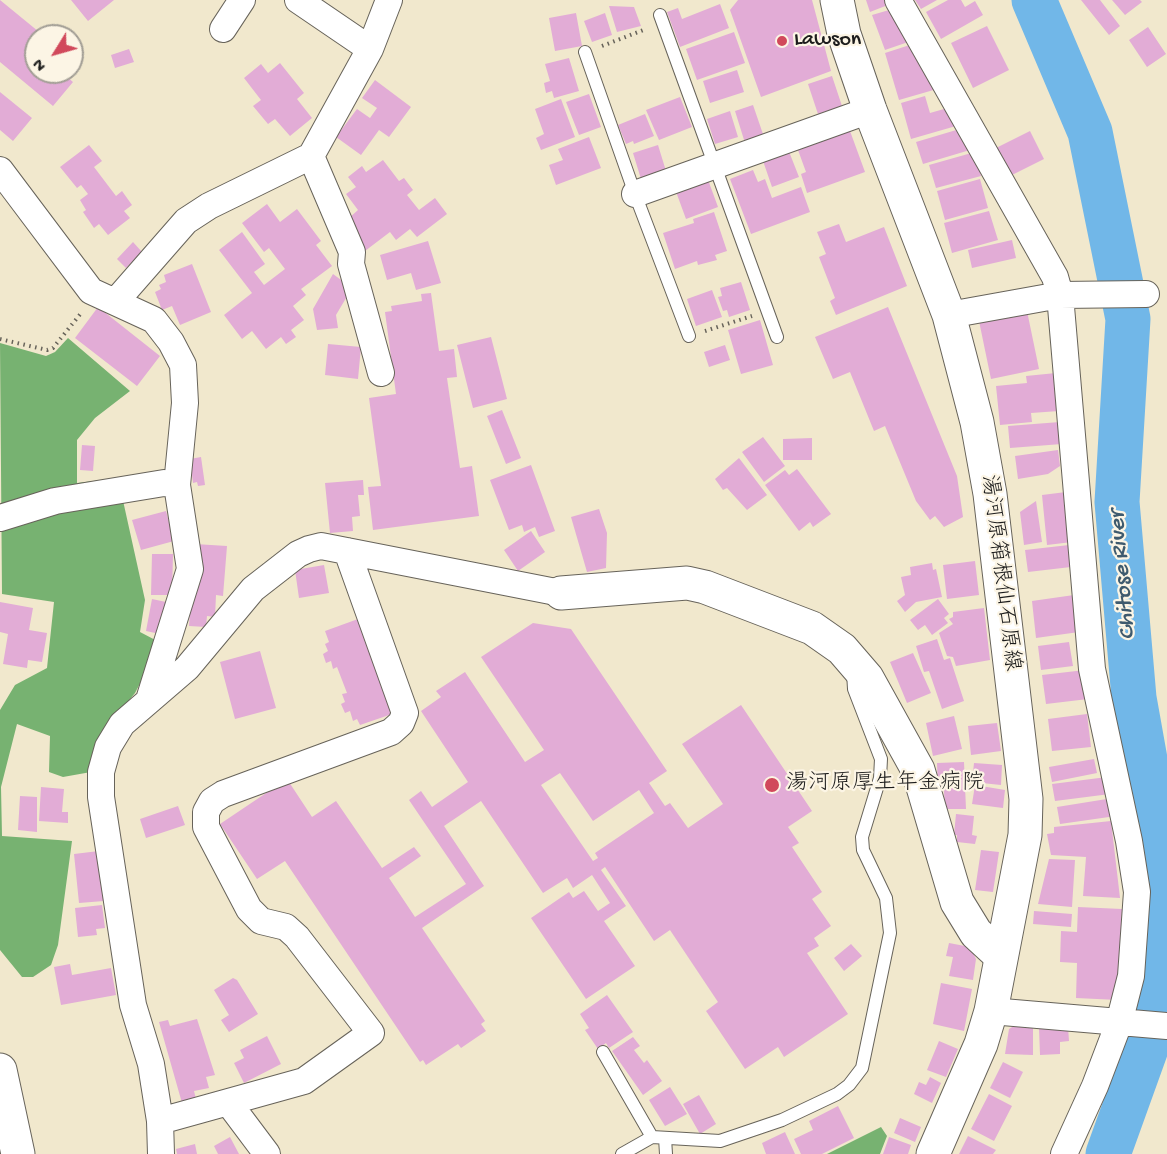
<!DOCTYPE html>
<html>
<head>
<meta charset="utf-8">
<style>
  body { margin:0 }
  #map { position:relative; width:1167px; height:1154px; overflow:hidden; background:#f1e8cd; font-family:"Gochi Hand",sans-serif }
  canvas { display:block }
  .north { position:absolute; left:24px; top:24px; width:60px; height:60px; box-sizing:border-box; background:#fcf5e5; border:2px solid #a29e95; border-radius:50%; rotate:233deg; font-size:16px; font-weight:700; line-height:24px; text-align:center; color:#1c1c1c }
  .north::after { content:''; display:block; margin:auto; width:21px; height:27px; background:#d1495b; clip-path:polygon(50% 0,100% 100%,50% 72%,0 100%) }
</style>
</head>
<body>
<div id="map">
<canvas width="1167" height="1154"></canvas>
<div class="north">N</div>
</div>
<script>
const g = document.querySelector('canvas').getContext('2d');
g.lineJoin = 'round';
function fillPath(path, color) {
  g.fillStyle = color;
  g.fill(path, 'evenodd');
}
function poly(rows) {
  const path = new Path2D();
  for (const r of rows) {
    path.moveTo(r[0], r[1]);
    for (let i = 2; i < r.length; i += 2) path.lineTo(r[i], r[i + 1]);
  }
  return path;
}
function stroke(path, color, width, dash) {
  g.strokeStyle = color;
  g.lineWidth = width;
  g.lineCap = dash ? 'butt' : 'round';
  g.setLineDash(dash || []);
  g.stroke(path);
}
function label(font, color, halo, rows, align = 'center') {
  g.font = font + ' "Gochi Hand","Klee One",sans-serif';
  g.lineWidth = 4.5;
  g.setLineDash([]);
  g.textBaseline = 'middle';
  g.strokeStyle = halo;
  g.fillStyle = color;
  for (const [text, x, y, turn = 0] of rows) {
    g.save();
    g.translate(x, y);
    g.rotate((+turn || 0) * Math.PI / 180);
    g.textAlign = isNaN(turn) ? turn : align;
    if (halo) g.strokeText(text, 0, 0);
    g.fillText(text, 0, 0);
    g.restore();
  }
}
const forest = poly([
  [68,338,130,391,95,418,77,440,77,483,118,478,145,600,140,632,161,643,135,693,113,720,91,772,63,777,49,772,50,736,17,724,1,787,2,836,72,841,58,945,51,965,33,977,22,977,0,950,0,710,15,685,47,668,54,602,2,594,0,343,46,356,55,352],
  [881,1127,887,1136,880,1154,827,1154]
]);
const river = poly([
  [1034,0,1090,132,1128,319,1117,502,1134,698,1156,821,1166,922,1165,985,1149,1040,1108,1154]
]);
const building = poly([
  [0,0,44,36,36,36,36,72,61,72,73,82,53,106,0,62],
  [71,0,114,0,88,21],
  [738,0,812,0,831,71,761,97,730,10],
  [866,0,891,0,893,3,870,12],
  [915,0,937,0,921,9],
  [948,0,961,0,965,7,975,1,983,15,941,39,926,12],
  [1081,0,1100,0,1120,26,1109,35],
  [1112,0,1140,0,1142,2,1125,15],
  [720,4,729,28,680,47,667,12,678,8,682,19],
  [609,6,634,7,641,26,617,32],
  [896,8,914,40,885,50,872,15],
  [576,13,582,46,555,51,549,18],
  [605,13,612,35,592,42,584,21],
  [987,26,1009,70,973,88,951,43],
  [1148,27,1166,54,1147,67,1129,40],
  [734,32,745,63,697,80,686,49],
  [916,43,937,89,899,100,885,53],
  [129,49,134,62,115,68,111,55],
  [569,58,579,91,554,98,552,91,546,93,544,83,550,81,545,64],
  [280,63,304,93,297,99,312,118,290,136,275,119,268,124,253,106,261,100,244,78,261,64,268,73],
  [737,70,744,92,710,103,703,81],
  [832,76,842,106,818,114,808,84],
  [375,80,411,107,389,137,379,130,361,155,336,137,357,109,370,118,377,108,362,98],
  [0,92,32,118,13,141,0,130],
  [589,94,601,127,579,135,566,102],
  [925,96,930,113,951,107,956,126,911,139,901,103],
  [680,97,692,127,659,140,646,110],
  [561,99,575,137,541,150,536,138,544,134,535,109],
  [753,105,764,137,745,143,735,111],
  [730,111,738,137,715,144,707,119],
  [645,114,654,136,634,144,633,141,626,144,618,125],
  [963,128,970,150,923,164,916,142],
  [850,131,865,172,807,193,801,174,806,172,798,150],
  [1030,131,1044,159,1006,178,992,150],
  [589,137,601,168,556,185,549,165,563,160,558,149],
  [89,145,102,161,94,167,116,196,122,191,132,205,124,211,130,218,108,235,99,224,94,228,83,212,86,210,80,200,88,194,81,185,77,188,60,167],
  [658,145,666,171,641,179,633,153],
  [788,149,799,177,772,187,762,158],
  [975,152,981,176,936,188,929,165],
  [383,160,399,181,404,178,413,190,407,195,419,210,435,198,447,214,417,237,410,229,396,240,390,232,365,251,348,219,358,210,346,194,356,187,348,177,362,166,366,172],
  [753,170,758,182,765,179,772,198,801,187,810,212,751,234,730,179],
  [707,177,718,207,686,219,675,189],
  [980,179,988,208,945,220,937,191],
  [267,204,280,222,297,209,321,241,316,245,332,266,301,289,306,295,293,306,304,320,291,330,296,337,286,344,281,337,266,349,252,331,242,339,224,315,252,293,219,250,242,232,265,264,254,272,264,285,285,269,269,248,264,252,242,223],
  [989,211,998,240,952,253,944,223],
  [714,212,727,251,715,255,717,260,698,265,697,261,675,269,663,233,694,223,693,219],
  [839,224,846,242,884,227,907,286,836,315,830,301,835,298,819,257,826,254,817,232],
  [1012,240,1016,258,972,268,968,250],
  [428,241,441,283,416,290,411,273,387,280,380,255],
  [133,242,142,252,126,268,117,259],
  [192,264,211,312,180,325,172,306,162,310,155,292,161,289,159,285,166,282,164,275],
  [333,274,352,288,336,315,338,328,317,330,313,309],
  [741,282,750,310,729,317,727,310,723,311,718,297,722,296,720,288],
  [712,290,722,317,696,326,687,299],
  [431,293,439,351,454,349,457,377,447,378,460,468,472,466,479,516,373,530,368,487,381,486,369,398,396,394,385,312,392,311,391,306,422,301,421,294],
  [98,307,160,356,137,386,75,338],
  [888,307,957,476,963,517,944,527,935,516,930,520,916,501,885,426,874,431,850,372,833,379,815,337],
  [1027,311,1039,369,991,379,979,321],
  [760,320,773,365,741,374,728,330],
  [491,337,507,399,473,408,457,345],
  [328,344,361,347,358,379,325,375],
  [725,345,730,360,709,367,704,352],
  [1056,373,1059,411,1031,413,1032,422,1000,425,996,386,1027,383,1026,376],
  [502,410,521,458,506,464,487,416],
  [1060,422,1062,444,1010,448,1008,426],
  [763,437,785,466,764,482,742,452],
  [812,438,812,460,783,460,783,439],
  [82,445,95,446,93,471,80,470],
  [1058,450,1060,466,1048,474,1018,479,1015,456],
  [201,457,205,485,198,486,197,482,193,483,190,459],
  [739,458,767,495,747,510,727,488,723,490,715,479],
  [531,465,555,531,539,537,535,527,524,532,522,525,509,530,490,480],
  [797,469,831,514,813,527,810,522,799,531,765,485,785,470,789,475],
  [363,480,364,495,358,495,360,516,352,517,353,531,330,533,325,483],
  [1066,492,1072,542,1047,545,1042,495],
  [1036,501,1042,542,1024,545,1020,512],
  [599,509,607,533,606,568,587,572,571,517],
  [166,511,174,541,141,550,132,520],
  [531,531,545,552,518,571,504,550],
  [195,544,227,546,223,596,216,595,215,617,207,616,206,627,189,626],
  [1069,545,1071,567,1028,572,1025,550],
  [152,554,173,554,172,595,151,595],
  [975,561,979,595,947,599,943,565],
  [932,563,933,570,936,569,942,597,916,602,905,612,897,601,905,595,901,577,911,575,910,567],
  [324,565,329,593,299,598,295,570],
  [1074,595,1079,632,1036,638,1032,601],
  [152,599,166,602,160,634,146,631],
  [938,599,949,614,944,618,948,623,932,635,925,625,918,630,910,620],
  [0,602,33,608,29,630,47,633,42,662,28,660,27,668,3,664,8,634,0,632],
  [984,608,990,660,956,666,953,657,947,656,939,633,953,624,949,619,953,617,953,612],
  [358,619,392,714,360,725,357,719,353,721,350,711,345,713,341,704,345,702,342,694,347,693,337,667,333,669,331,661,326,663,323,654,328,651,325,644,329,642,325,631],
  [533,623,571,629,667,771,649,783,665,806,670,803,688,828,723,804,682,744,741,705,812,811,788,827,799,843,792,847,822,892,812,899,831,926,814,938,819,946,807,953,848,1014,784,1057,778,1047,745,1069,706,1011,718,1002,670,930,654,941,605,867,601,870,626,906,604,921,635,966,586,999,531,918,569,892,573,898,584,891,598,911,610,903,592,875,573,888,567,878,543,893,481,801,444,826,484,886,422,928,485,1021,481,1024,486,1031,461,1048,458,1044,426,1065,423,1060,420,1062,285,861,257,879,220,824,287,779,312,817,336,801,382,868,414,847,421,856,389,878,415,917,466,884,409,800,421,791,432,807,468,782,421,711,441,697,436,691,465,672,525,762,544,750,481,657],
  [560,773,593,821,639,790,654,813,595,853,598,858,593,861,541,785],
  [937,639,944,660,950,658,964,701,942,709,929,671,924,672,916,646],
  [1069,642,1073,666,1041,670,1038,646],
  [260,651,276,708,235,719,220,662],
  [913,653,931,693,907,703,890,662],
  [1085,670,1088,699,1046,704,1042,675],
  [1087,714,1091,747,1052,751,1048,719],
  [954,716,962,749,933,756,926,723],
  [997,723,1001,751,971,755,968,726],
  [1094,759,1097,773,1052,782,1049,767],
  [964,762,966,809,945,809,944,791,938,792,937,763],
  [974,763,1002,765,1001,785,972,782],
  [1107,777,1110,794,1055,801,1052,784],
  [975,785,1005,790,1003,808,972,804],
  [41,787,64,789,62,812,68,812,68,823,39,821],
  [20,796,37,797,37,832,18,830],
  [1113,798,1116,816,1060,824,1057,807],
  [178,806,185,825,146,838,140,819],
  [956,814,974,816,972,835,977,836,975,844,957,842,957,835,954,835],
  [1111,821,1120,898,1083,896,1086,857,1051,855,1047,834,1054,833,1054,827],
  [981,850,999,852,993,892,975,890],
  [99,851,104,901,79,903,74,854],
  [1049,859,1075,860,1072,907,1038,904],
  [102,905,105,928,96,929,97,935,78,937,75,908],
  [1078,907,1122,909,1118,1000,1076,998,1077,963,1060,962,1061,931,1077,932],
  [1034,911,1072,914,1071,927,1033,924],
  [949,943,970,947,976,959,973,980,949,976,953,957,946,956],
  [851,944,862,956,844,971,834,958],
  [70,964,72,975,111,968,116,995,61,1005,54,967],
  [233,978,237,980,258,1014,229,1032,221,1020,229,1015,214,990],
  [941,983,972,989,964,1031,933,1024],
  [607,995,633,1032,609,1048,606,1043,598,1049,585,1030,589,1028,580,1014],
  [197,1019,215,1075,206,1077,209,1088,194,1091,196,1099,182,1103,159,1022,168,1020,170,1026],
  [1017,1024,1033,1024,1033,1055,1005,1054,1009,1029],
  [1068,1027,1069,1041,1060,1042,1060,1054,1040,1055,1039,1028],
  [267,1036,281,1064,244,1083,234,1063,244,1058,240,1050],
  [633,1037,640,1046,634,1050,644,1063,647,1060,662,1081,643,1095,612,1051],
  [939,1041,958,1049,946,1077,927,1070],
  [1003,1062,1023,1072,1010,1098,990,1088],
  [930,1077,941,1083,932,1103,914,1094,919,1082,926,1085],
  [670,1087,687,1114,665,1126,649,1100],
  [989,1094,1012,1106,994,1141,971,1129],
  [699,1095,716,1124,700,1134,683,1104],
  [838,1106,854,1138,822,1154,801,1154,794,1139,813,1130,809,1121],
  [900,1118,921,1127,915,1142,894,1133],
  [785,1132,795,1154,766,1154,762,1143],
  [968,1136,996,1150,993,1154,959,1154],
  [230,1137,239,1154,218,1154,214,1146],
  [889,1137,911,1145,908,1154,883,1154],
  [195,1144,197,1154,177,1154,176,1149]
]);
const path = poly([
  [602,46,646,29],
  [705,331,752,316],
  [0,339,47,350,53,348,82,312]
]);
const lane = poly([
  [660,15,777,337],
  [585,52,635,194,689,336],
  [603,1052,652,1137],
  [665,1138,666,1154],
  [622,1154,652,1137,720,1141,782,1120,837,1094,849,1085,862,1068,890,933,886,898,863,850,862,837,880,778,881,759,854,689,853,672]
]);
const street = poly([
  [298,0,370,49],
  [898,0,1055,277,1060,295,1092,669,1129,841,1137,892,1131,976,1119,1023,1095,1086,1064,1154],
  [223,29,242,0],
  [311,156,352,252,351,264,381,373],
  [0,170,91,291,154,320,171,342,183,365,185,403,177,485,190,569,149,700],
  [635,194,870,110],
  [116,301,186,221,209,206,311,156,370,49,389,0],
  [949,315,1060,295,1146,294],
  [0,518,55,501,164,483,177,485],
  [991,1011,1167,1026],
  [228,1102,267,1154],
  [160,1121,304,1081,371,1033,297,937,286,927,261,921,249,909,206,827,206,812,212,801,223,794,391,732,401,723,405,713,347,551],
  [161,1154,160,1121,151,1064,133,1005,101,797,101,772,108,747,122,724,187,668,253,589,298,554,309,549,321,546,561,593]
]);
const secondary = poly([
  [561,593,687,583,705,587,812,628,842,649,867,678,918,770,957,902,976,933,1001,956],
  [0,1070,18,1154]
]);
const primary = poly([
  [837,0,844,34,870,110,949,315,977,422,990,494,1026,799,1025,835,991,1011,981,1044,933,1154]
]);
const markers = [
  [782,41,6,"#d1495b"],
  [772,785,8,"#d1495b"]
];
const poiNames = [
  ["Lawson",794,41],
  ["湯河原厚生年金病院",786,785]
];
const streetNames = [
  ["湯河原箱根仙石原線",999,573,83]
];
const waterNames = [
  ["Chitose River",1124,575,-95]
];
fillPath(forest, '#77b271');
stroke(river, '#71b7e8', 45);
fillPath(building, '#e2acd6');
stroke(lane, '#67635a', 14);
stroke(street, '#67635a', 28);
stroke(secondary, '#67635a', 35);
stroke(primary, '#67635a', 35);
stroke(path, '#67635a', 4, [1.5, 4.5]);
stroke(lane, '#fff', 12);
stroke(street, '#fff', 26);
stroke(secondary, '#fff', 33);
stroke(primary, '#fff', 33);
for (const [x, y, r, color] of markers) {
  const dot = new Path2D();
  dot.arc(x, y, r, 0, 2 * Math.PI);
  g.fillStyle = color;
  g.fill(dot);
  stroke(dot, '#fcf5e5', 2);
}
label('22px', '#1c1c1c', '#fcf5e5', poiNames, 'left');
label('22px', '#1c1c1c', '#fcf5e5', streetNames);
label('italic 24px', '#3e5a6e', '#fcf5e5', waterNames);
</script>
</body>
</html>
